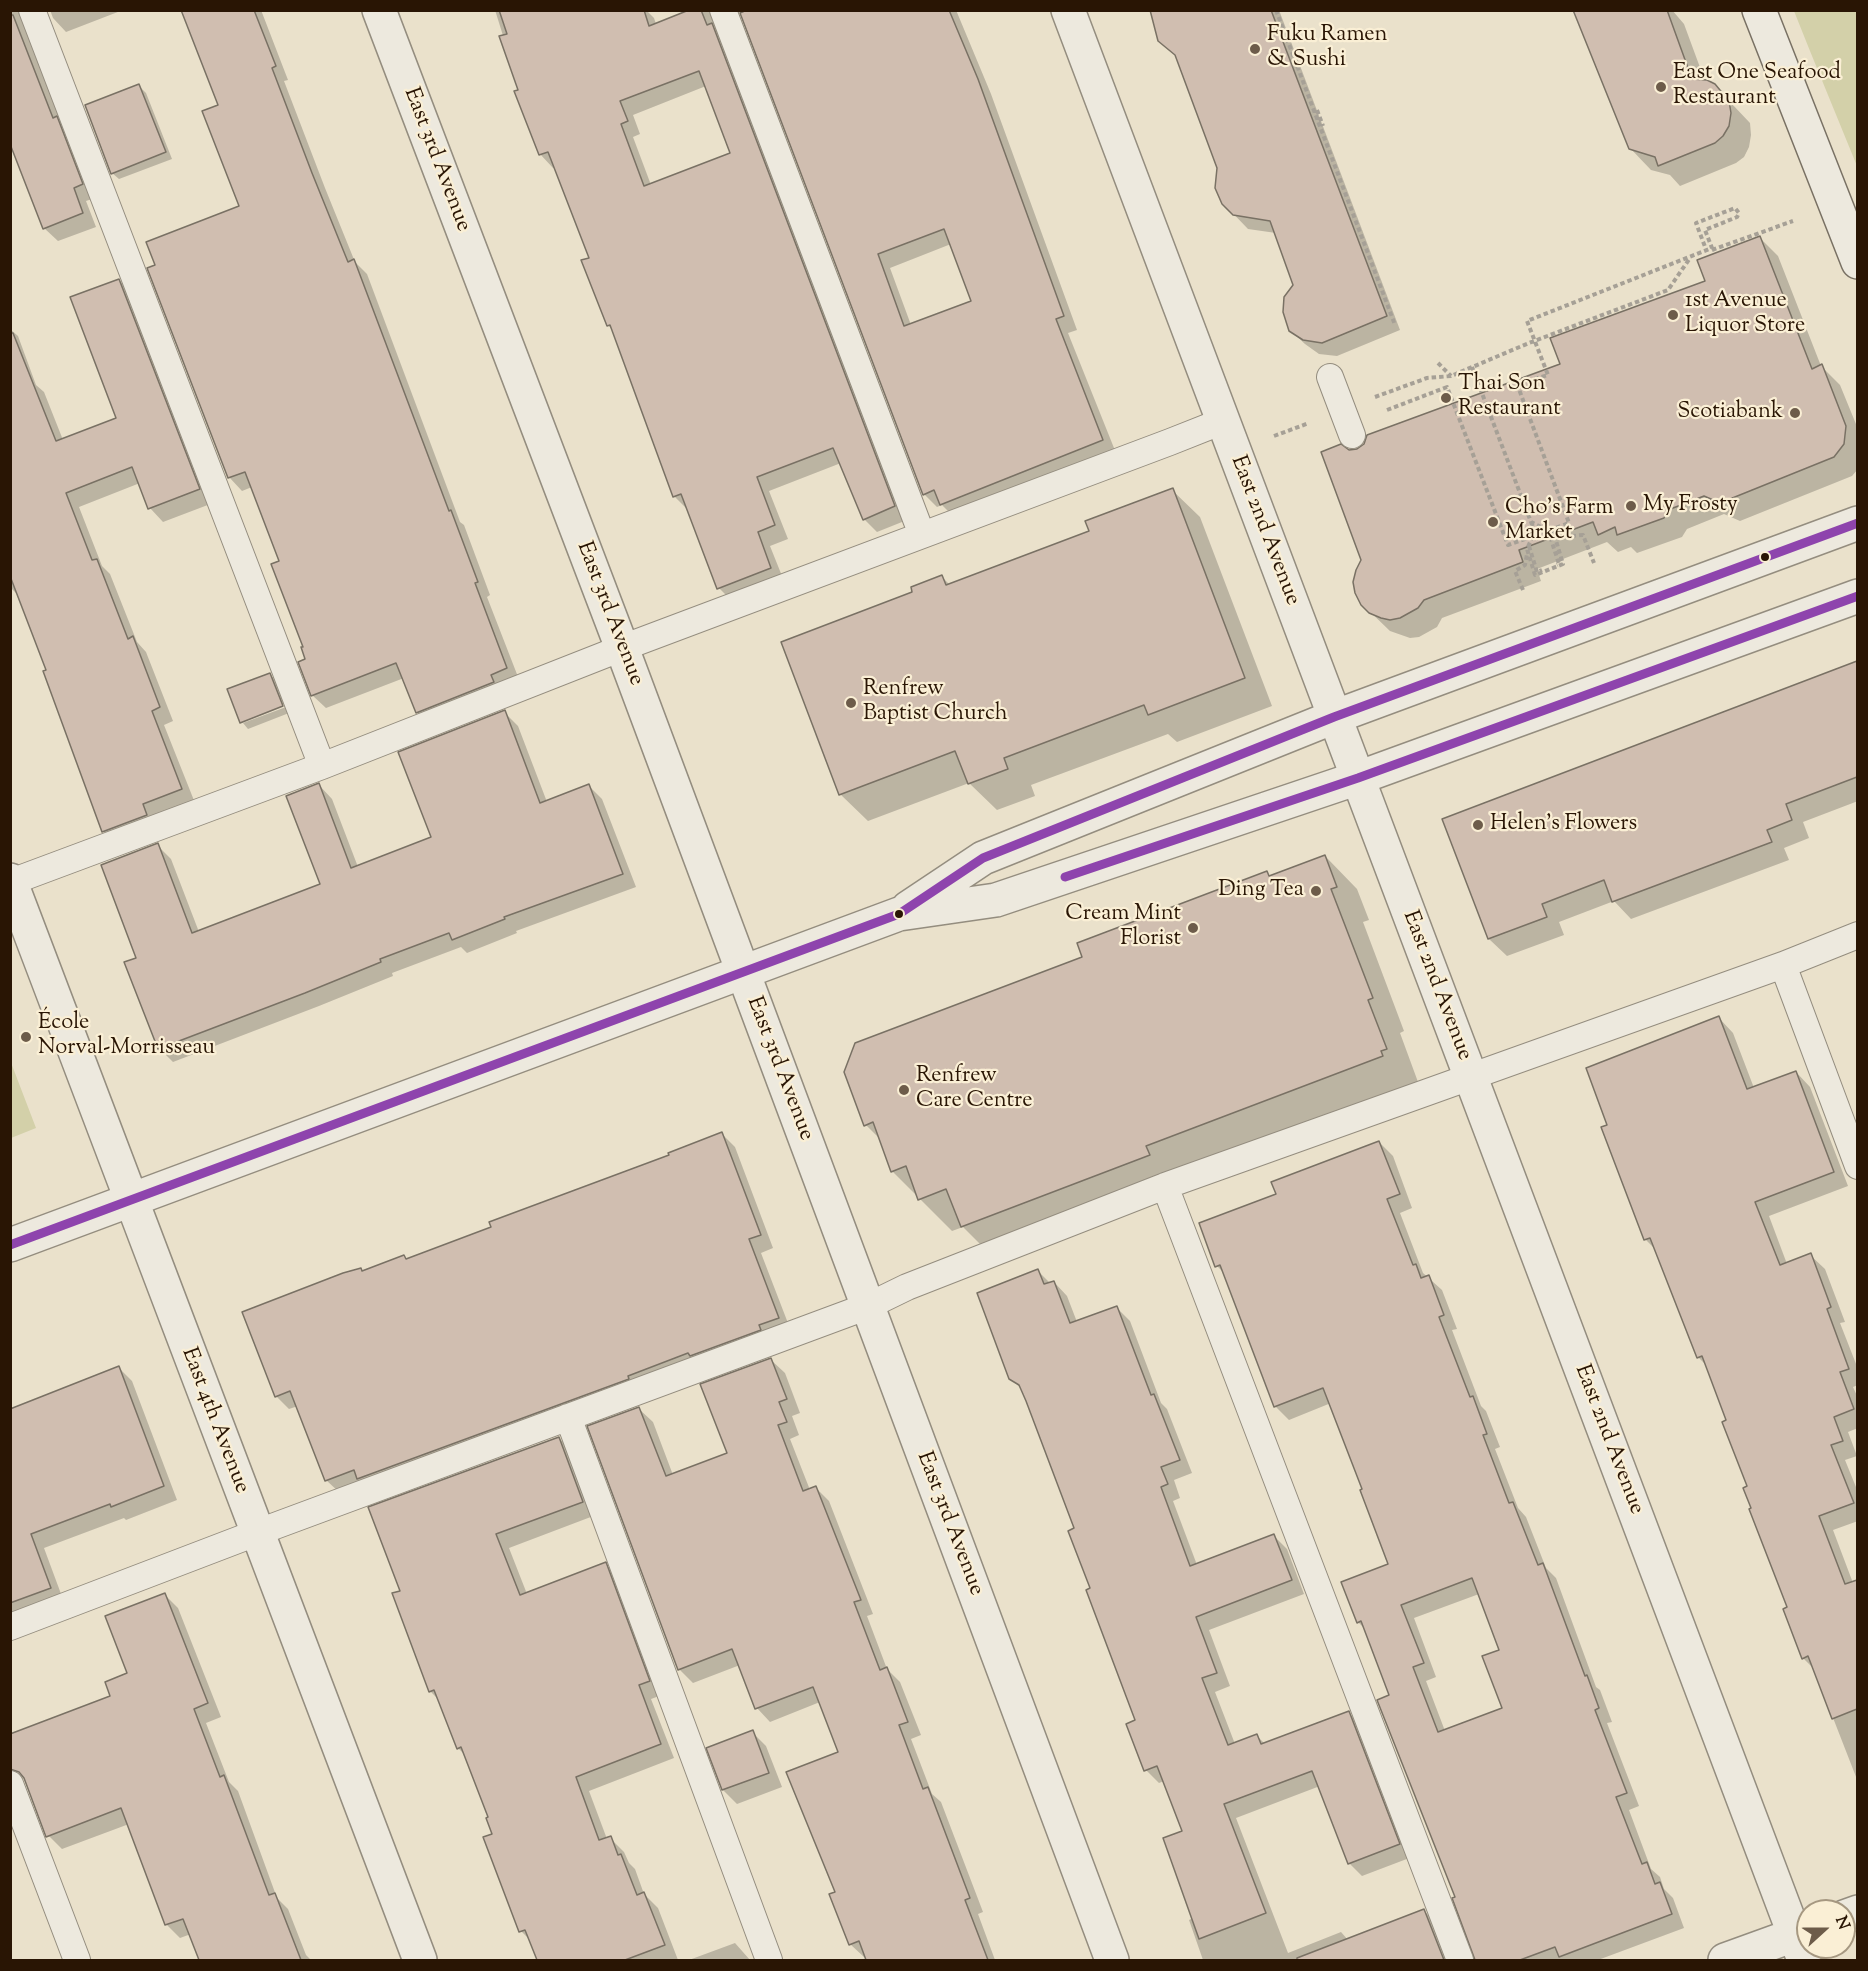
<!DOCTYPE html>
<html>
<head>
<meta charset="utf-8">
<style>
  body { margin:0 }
  #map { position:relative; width:1868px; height:1971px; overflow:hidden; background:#eae1cb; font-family:"Sorts Mill Goudy",serif }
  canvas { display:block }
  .frame { position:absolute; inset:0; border:12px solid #291504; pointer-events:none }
  .north { position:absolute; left:1796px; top:1899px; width:60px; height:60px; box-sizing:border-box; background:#faefd5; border:2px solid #a69881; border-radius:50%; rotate:69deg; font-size:16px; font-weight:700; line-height:24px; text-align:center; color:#291504 }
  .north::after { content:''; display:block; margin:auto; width:21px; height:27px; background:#6d5c4a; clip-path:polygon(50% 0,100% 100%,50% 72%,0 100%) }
</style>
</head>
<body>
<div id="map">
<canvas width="1868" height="1971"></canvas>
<div class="frame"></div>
<div class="north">N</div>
</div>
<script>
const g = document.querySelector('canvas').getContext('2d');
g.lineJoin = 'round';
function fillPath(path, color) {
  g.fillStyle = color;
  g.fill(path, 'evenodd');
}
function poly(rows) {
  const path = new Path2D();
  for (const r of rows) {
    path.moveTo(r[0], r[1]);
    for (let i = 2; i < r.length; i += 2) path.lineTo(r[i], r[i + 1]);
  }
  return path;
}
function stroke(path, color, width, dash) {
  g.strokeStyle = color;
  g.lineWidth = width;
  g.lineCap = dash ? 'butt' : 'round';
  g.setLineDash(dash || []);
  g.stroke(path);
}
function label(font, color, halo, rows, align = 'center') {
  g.font = font + ' "Sorts Mill Goudy",serif';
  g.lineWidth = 4.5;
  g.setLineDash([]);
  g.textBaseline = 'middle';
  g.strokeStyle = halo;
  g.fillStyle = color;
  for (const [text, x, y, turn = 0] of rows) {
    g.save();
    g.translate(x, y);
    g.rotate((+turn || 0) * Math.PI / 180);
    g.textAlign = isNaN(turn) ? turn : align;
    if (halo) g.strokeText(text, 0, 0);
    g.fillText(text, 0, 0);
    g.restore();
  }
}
const green = poly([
  [1794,11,1857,11,1857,166,1810,51],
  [10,1060,36,1128,11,1138,10,1138]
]);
const shadow = poly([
  [10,10,38,10,95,198,86,201,96,227,58,241,44,228,10,140],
  [50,10,123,10,66,32,53,18],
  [183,10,261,10,288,80,284,81,325,188,355,262,367,274,460,522,464,525,490,595,487,597,520,682,430,726,417,712,404,678,326,708,312,695,305,648,281,561,252,487,242,491,229,477,157,266,241,207,220,106],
  [495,10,646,10,654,18,656,24,694,10,716,10,907,520,877,532,864,519,841,463,769,491,788,539,770,546,784,581,732,601,719,588,687,509,674,496,614,332,608,325,591,258,555,167,553,168,540,154],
  [706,86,732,154,651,185,633,137,640,134,633,115],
  [741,10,956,10,991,94,1077,330,1068,333,1116,453,954,517,942,505,937,507,924,494],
  [951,244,973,302,911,325,890,268],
  [1158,10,1279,10,1400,330,1337,356,1319,354,1305,344,1290,330,1294,285,1276,233,1248,229,1223,203,1218,168],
  [1575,10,1672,10,1684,24,1705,81,1714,85,1750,123,1751,135,1749,147,1744,157,1736,163,1680,186,1670,175,1651,170,1630,148],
  [139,86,146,93,172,159,119,179,112,173],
  [1759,237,1778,256,1821,366,1840,385,1858,429,1858,469,1852,476,1740,521,1724,514,1687,529,1682,537,1637,553,1631,547,1618,552,1607,542,1537,569,1541,581,1442,618,1437,627,1419,637,1410,638,1390,631,1362,604,1363,560,1349,451,1357,451,1562,365,1707,281],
  [119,280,133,294,213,503,163,522,150,508,140,483,79,507,102,566,110,574,137,642,146,652,173,721,164,725,195,803,117,845,103,831,48,671,20,597,10,587,10,329,18,336,36,385,44,392,63,440,118,419],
  [1172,490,1200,517,1272,706,1177,742,1168,734,1031,785,1035,796,997,810,969,783,868,821,840,794,914,593,942,577,950,585,1091,532],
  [1858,662,1858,801,1803,822,1809,838,1784,848,1789,860,1631,919,1614,901,1559,922,1564,935,1507,956,1489,939,1443,820],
  [270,674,276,681,285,704,243,720,243,723,242,722],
  [286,707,289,713,248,729,243,723],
  [504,712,518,726,547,802,589,786,602,799,636,887,516,931,517,933,467,953,461,947,392,973,393,976,319,1006,173,1062,159,1048,138,958,157,845,171,859,199,932,322,885,319,785,332,799,358,867,432,838],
  [1325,856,1357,889,1369,920,1363,922,1404,1031,1400,1033,1418,1082,995,1259,963,1227,952,1231,892,1171,881,1140,866,1125,1084,958,1266,873,1271,877],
  [1719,1018,1733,1033,1754,1088,1796,1072,1810,1087,1848,1186,1769,1216,1787,1264,1810,1255,1825,1269,1845,1322,1840,1323,1858,1369,1858,1385,1853,1387,1858,1398,1858,1428,1848,1432,1857,1456,1845,1460,1858,1492,1858,1521,1833,1530,1853,1583,1858,1581,1858,1782,1814,1669,1803,1658,1789,1608,1753,1509,1749,1487,1728,1421,1707,1366,1698,1357,1657,1251,1646,1240,1603,1128,1609,1126],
  [722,1134,735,1147,773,1248,761,1253,791,1331,340,1493,326,1480,298,1406,289,1409,276,1396,363,1272,404,1256,407,1260,493,1228],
  [1379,1142,1393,1156,1412,1208,1400,1213,1423,1273,1442,1290,1457,1329,1452,1330,1481,1406,1486,1411,1500,1447,1495,1449,1518,1508,1526,1517,1546,1568,1556,1578,1596,1687,1600,1690,1612,1722,1607,1723,1639,1806,1629,1810,1651,1869,1660,1877,1664,1889,1673,1898,1684,1928,1598,1960,1476,1960,1391,1696,1365,1629,1358,1622,1390,1565,1364,1490,1331,1403,1289,1420,1275,1406,1225,1274,1217,1266,1277,1195],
  [1479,1594,1501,1650,1504,1709,1445,1731,1426,1681,1436,1677,1414,1618],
  [1038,1271,1050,1283,1054,1282,1067,1296,1077,1322,1116,1307,1130,1321,1161,1403,1167,1409,1192,1473,1174,1480,1180,1498,1173,1501,1197,1565,1274,1536,1287,1549,1304,1594,1209,1630,1230,1686,1215,1692,1235,1744,1257,1736,1265,1744,1348,1712,1362,1726,1412,1857,1362,1876,1349,1863,1320,1786,1236,1818,1288,1953,1341,1932,1348,1940,1424,1911,1438,1924,1451,1960,1203,1960,1189,1920,1193,1918,1184,1832,1164,1781,1159,1783,1146,1770,1137,1721,1076,1529,1023,1391,1011,1378],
  [771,1360,785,1373,800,1413,792,1416,799,1435,790,1439,810,1490,816,1488,829,1501,873,1614,867,1616,887,1669,900,1682,921,1735,911,1739,932,1794,941,1802,983,1912,978,1914,995,1960,868,1960,866,1956,864,1957,850,1944,837,1892,840,1753,820,1702,770,1722,757,1708,740,1665,693,1683,679,1669,639,1409,653,1422,673,1475,729,1454],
  [118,1367,132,1381,177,1500,126,1520,124,1518,44,1548,64,1602,10,1618,10,1411],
  [559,1438,573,1452,596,1515,509,1548,527,1594,605,1564,619,1578,662,1695,651,1699,674,1758,589,1791,607,1839,610,1838,624,1852,629,1863,635,1869,644,1894,658,1908,678,1960,538,1960,531,1941,521,1931,490,1818,467,1757,458,1748,440,1701,430,1691,402,1592],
  [164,1594,178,1608,221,1717,206,1723,229,1782,238,1791,277,1898,288,1909,306,1955,311,1960,201,1960,191,1934,180,1938,166,1924,129,1824,62,1849,48,1835,112,1697,129,1674],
  [752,1732,766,1746,782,1787,737,1804,723,1790,708,1749],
  [735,1943,750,1960,689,1960]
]);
const building = poly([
  [181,10,254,10,276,66,272,68,312,173,348,262,354,259,449,511,451,510,478,582,475,583,507,668,491,675,494,682,416,713,396,663,311,696,298,662,305,659,301,647,303,647,271,564,279,561,245,472,228,478,147,268,155,265,146,242,239,206,202,111,218,105,181,10],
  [499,10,644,10,649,26,689,10,701,10,707,25,712,23,895,506,863,520,833,448,757,477,775,525,758,532,771,568,717,589,681,494,673,497,610,325,607,326,581,260,589,258,548,152,539,155,514,91,518,90,499,36,507,34,499,10],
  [699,71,730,153,644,186,621,124,628,121,620,101,699,71],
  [747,10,949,10,978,79,1064,316,1056,319,1103,440,940,505,934,490,923,495,740,13,747,10],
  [944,229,971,301,904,326,878,254,944,229],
  [1150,10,1271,10,1387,316,1322,343,1303,340,1289,331,1283,312,1284,297,1293,285,1270,221,1233,215,1222,204,1215,188,1217,168,1175,55,1158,41,1150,10],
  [1573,10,1667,10,1692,79,1707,80,1715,84,1729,101,1731,113,1729,126,1723,136,1715,143,1658,166,1655,157,1629,149,1573,10],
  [10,15,13,15,53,118,57,116,83,184,74,188,83,213,43,229,10,144,10,15],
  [139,84,166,152,111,174,85,105,139,84],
  [1760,236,1812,369,1822,364,1846,426,1844,444,1834,457,1720,503,1704,496,1668,510,1664,518,1617,535,1615,527,1598,535,1593,522,1519,550,1523,562,1424,600,1418,608,1400,618,1390,620,1381,618,1369,613,1361,605,1355,593,1353,582,1356,570,1361,560,1321,452,1341,444,1349,450,1357,449,1364,444,1367,435,1560,364,1550,338,1705,281,1697,260,1760,236],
  [119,279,200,489,148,509,132,467,66,493,92,560,97,559,128,639,133,636,160,707,152,711,182,789,143,804,147,815,102,832,43,671,46,670,10,576,10,333,13,333,56,441,116,418,70,297,119,279],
  [1173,488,1245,678,1148,715,1144,705,1004,758,1008,769,968,784,955,751,839,795,781,642,912,592,911,587,942,575,946,585,1089,531,1085,521,1173,488],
  [1857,661,1857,777,1786,804,1792,820,1767,830,1772,842,1612,902,1604,880,1542,904,1547,917,1488,939,1442,819,1857,661],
  [270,673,283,706,240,723,227,689,270,673],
  [505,710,540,803,589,784,623,874,504,917,505,919,452,940,449,933,380,959,381,962,305,993,158,1049,124,962,136,958,101,865,158,843,192,933,320,884,286,796,319,783,351,868,431,837,398,752,505,710],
  [1325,855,1337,887,1331,889,1373,998,1368,1000,1387,1049,1381,1051,1383,1056,1146,1146,1150,1155,961,1227,946,1189,918,1200,906,1166,891,1172,873,1122,864,1126,844,1072,855,1043,1082,957,1077,943,1267,871,1269,876,1325,855],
  [1719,1016,1747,1089,1796,1071,1834,1172,1755,1202,1780,1265,1811,1253,1831,1307,1827,1309,1849,1369,1840,1372,1854,1409,1834,1417,1843,1441,1831,1445,1854,1503,1819,1516,1845,1584,1857,1580,1857,1709,1832,1719,1808,1656,1802,1659,1783,1609,1787,1607,1749,1509,1751,1508,1743,1488,1747,1486,1722,1422,1726,1420,1702,1356,1697,1358,1650,1238,1644,1240,1601,1127,1607,1125,1586,1068,1719,1016],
  [722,1132,761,1235,749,1239,779,1318,759,1325,761,1330,690,1356,688,1353,628,1376,629,1379,357,1479,354,1470,325,1481,290,1391,275,1397,242,1312,343,1273,361,1268,362,1271,404,1255,406,1259,491,1227,489,1222,669,1155,668,1153,722,1132],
  [1379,1141,1400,1194,1387,1199,1413,1265,1416,1264,1421,1278,1429,1275,1444,1315,1439,1317,1470,1397,1473,1396,1487,1434,1483,1435,1509,1503,1513,1502,1538,1565,1543,1563,1585,1676,1587,1675,1599,1708,1595,1710,1627,1793,1616,1797,1642,1864,1647,1862,1655,1884,1660,1882,1672,1914,1559,1957,1555,1947,1520,1960,1475,1960,1452,1898,1455,1897,1377,1700,1389,1695,1361,1621,1357,1623,1341,1582,1388,1564,1360,1490,1362,1489,1323,1388,1274,1407,1220,1265,1215,1267,1199,1223,1276,1194,1271,1182,1379,1141],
  [1472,1578,1499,1650,1482,1656,1502,1708,1438,1732,1413,1667,1424,1663,1401,1605,1472,1578],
  [1038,1269,1044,1284,1054,1281,1070,1323,1117,1306,1151,1395,1154,1394,1180,1460,1161,1467,1168,1484,1161,1487,1190,1566,1274,1534,1292,1580,1196,1617,1217,1673,1202,1678,1228,1745,1257,1734,1261,1744,1349,1711,1400,1844,1348,1864,1312,1771,1224,1804,1266,1913,1199,1939,1163,1838,1182,1831,1157,1766,1144,1771,1126,1724,1135,1720,1086,1590,1090,1588,1068,1531,1074,1528,1026,1401,1019,1385,1009,1379,977,1293,1038,1269],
  [771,1358,787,1399,779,1402,787,1422,778,1425,803,1491,816,1486,844,1557,861,1600,854,1602,880,1670,887,1667,908,1722,899,1725,923,1789,928,1787,970,1898,965,1900,988,1960,866,1960,859,1941,849,1945,829,1894,835,1892,786,1772,838,1752,813,1687,755,1709,732,1649,678,1670,587,1426,639,1407,666,1476,727,1453,700,1384,771,1358],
  [119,1366,164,1486,111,1507,110,1504,31,1534,51,1588,10,1603,10,1409,119,1366],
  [559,1437,583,1502,496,1534,520,1595,606,1562,650,1681,639,1685,661,1744,576,1777,599,1840,611,1836,618,1855,621,1854,637,1895,644,1892,665,1945,625,1960,537,1960,525,1930,519,1932,483,1837,492,1834,486,1818,488,1817,461,1747,457,1749,434,1690,429,1692,392,1593,400,1591,368,1507,559,1437],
  [165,1593,208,1703,194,1709,220,1777,224,1775,269,1895,275,1893,301,1960,199,1960,183,1919,165,1925,121,1808,46,1837,24,1778,19,1772,10,1769,10,1734,110,1696,105,1682,127,1673,105,1616,165,1593],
  [753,1730,769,1773,722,1790,706,1748,753,1730],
  [1424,1909,1444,1960,1297,1960,1297,1958,1424,1909]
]);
const path = poly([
  [1276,10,1395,325],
  [1317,110,1323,126],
  [1712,250,1793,221],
  [1438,363,1451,376],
  [1472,367,1531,522,1561,537,1583,535,1594,563],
  [1375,397,1427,378,1451,376,1529,343,1668,290,1690,258],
  [1387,410,1447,387,1508,545,1569,523,1517,384,1548,375,1527,321,1712,248,1705,230,1737,217,1739,213,1735,208,1696,223,1707,252],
  [1274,436,1309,423],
  [1531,522,1540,542],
  [1536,529,1527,549,1535,575,1563,564,1554,534],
  [1548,530,1559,564,1557,565],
  [1529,538,1531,522],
  [1529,546,1537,572,1542,570],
  [1523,590,1515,571,1525,565,1527,554]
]);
const service = poly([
  [32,10,322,766],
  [723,10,922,535],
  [1330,377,1352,435],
  [11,882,322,766,622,648,1170,442,1223,421],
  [1783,965,1858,1166],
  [1165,1186,1460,1960],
  [568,1417,769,1960],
  [10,1627,256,1533,868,1306,907,1287,1165,1186,1783,965,1858,935],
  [10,1784,77,1960]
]);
const minor = poly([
  [379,10,622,648,1112,1960],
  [1068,10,1804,1960],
  [10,880,420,1960],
  [1844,1917,1858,1912],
  [1725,1960,1808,1930]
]);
const tertiary = poly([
  [908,908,983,858,1334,717,1858,523],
  [10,1245,899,914,996,900,1358,778,1858,596]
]);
const secondary = poly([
  [1759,10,1858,262]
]);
const bus1 = poly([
  [1065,877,1358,778,1858,596],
  [10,1245,899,914,983,858,1334,717,1858,523]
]);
const markers = [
  [1255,49,6,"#6d5c4a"],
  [1661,87,6,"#6d5c4a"],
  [1673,315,6,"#6d5c4a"],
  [1446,398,6,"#6d5c4a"],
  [1795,413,6,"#6d5c4a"],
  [1631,506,6,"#6d5c4a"],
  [1493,522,6,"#6d5c4a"],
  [1765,557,5,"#291504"],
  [851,703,6,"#6d5c4a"],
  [1478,825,6,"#6d5c4a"],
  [1316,891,6,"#6d5c4a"],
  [899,914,5,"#291504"],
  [1193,928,6,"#6d5c4a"],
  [26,1037,6,"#6d5c4a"],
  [904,1090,6,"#6d5c4a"]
];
const poiNames = [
  ["Fuku Ramen",1267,36],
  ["& Sushi",1267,61],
  ["East One Seafood",1673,74],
  ["Restaurant",1673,99],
  ["1st Avenue",1685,302],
  ["Liquor Store",1685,327],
  ["Thai Son",1458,385],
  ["Restaurant",1458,410],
  ["Scotiabank",1783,413,"right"],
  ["My Frosty",1643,506],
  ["Cho’s Farm",1505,509],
  ["Market",1505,534],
  ["Renfrew",863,690],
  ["Baptist Church",863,715],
  ["Helen's Flowers",1490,825],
  ["Ding Tea",1304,891,"right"],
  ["Cream Mint",1181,915,"right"],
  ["Florist",1181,940,"right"],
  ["École",38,1024],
  ["Norval-Morrisseau",38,1049],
  ["Renfrew",916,1077],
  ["Care Centre",916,1102]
];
const streetNames = [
  ["East 3rd Avenue",436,160,69],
  ["East 2nd Avenue",1264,531,69],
  ["East 3rd Avenue",609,614,69],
  ["East 2nd Avenue",1436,986,69],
  ["East 3rd Avenue",779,1069,69],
  ["East 4th Avenue",214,1421,69],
  ["East 2nd Avenue",1608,1440,69],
  ["East 3rd Avenue",949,1524,69]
];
fillPath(green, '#d3d0a9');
fillPath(shadow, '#0003');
fillPath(building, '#d0beb0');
stroke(building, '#797164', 1.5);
stroke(service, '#948d7f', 28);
stroke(minor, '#948d7f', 36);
stroke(tertiary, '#948d7f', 36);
stroke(secondary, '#797164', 36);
stroke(path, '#a6a096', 4, [4.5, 3]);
stroke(service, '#ede9de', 26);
stroke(minor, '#ede9de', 33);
stroke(tertiary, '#ede9de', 33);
stroke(secondary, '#ede9de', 33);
stroke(bus1, '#8e44ad', 9);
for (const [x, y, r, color] of markers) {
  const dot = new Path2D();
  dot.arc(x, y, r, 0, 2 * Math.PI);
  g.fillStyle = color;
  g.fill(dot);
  stroke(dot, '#faefd5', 2);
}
label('22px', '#291504', '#faefd5', poiNames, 'left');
label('22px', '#291504', '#faefd5', streetNames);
</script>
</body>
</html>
